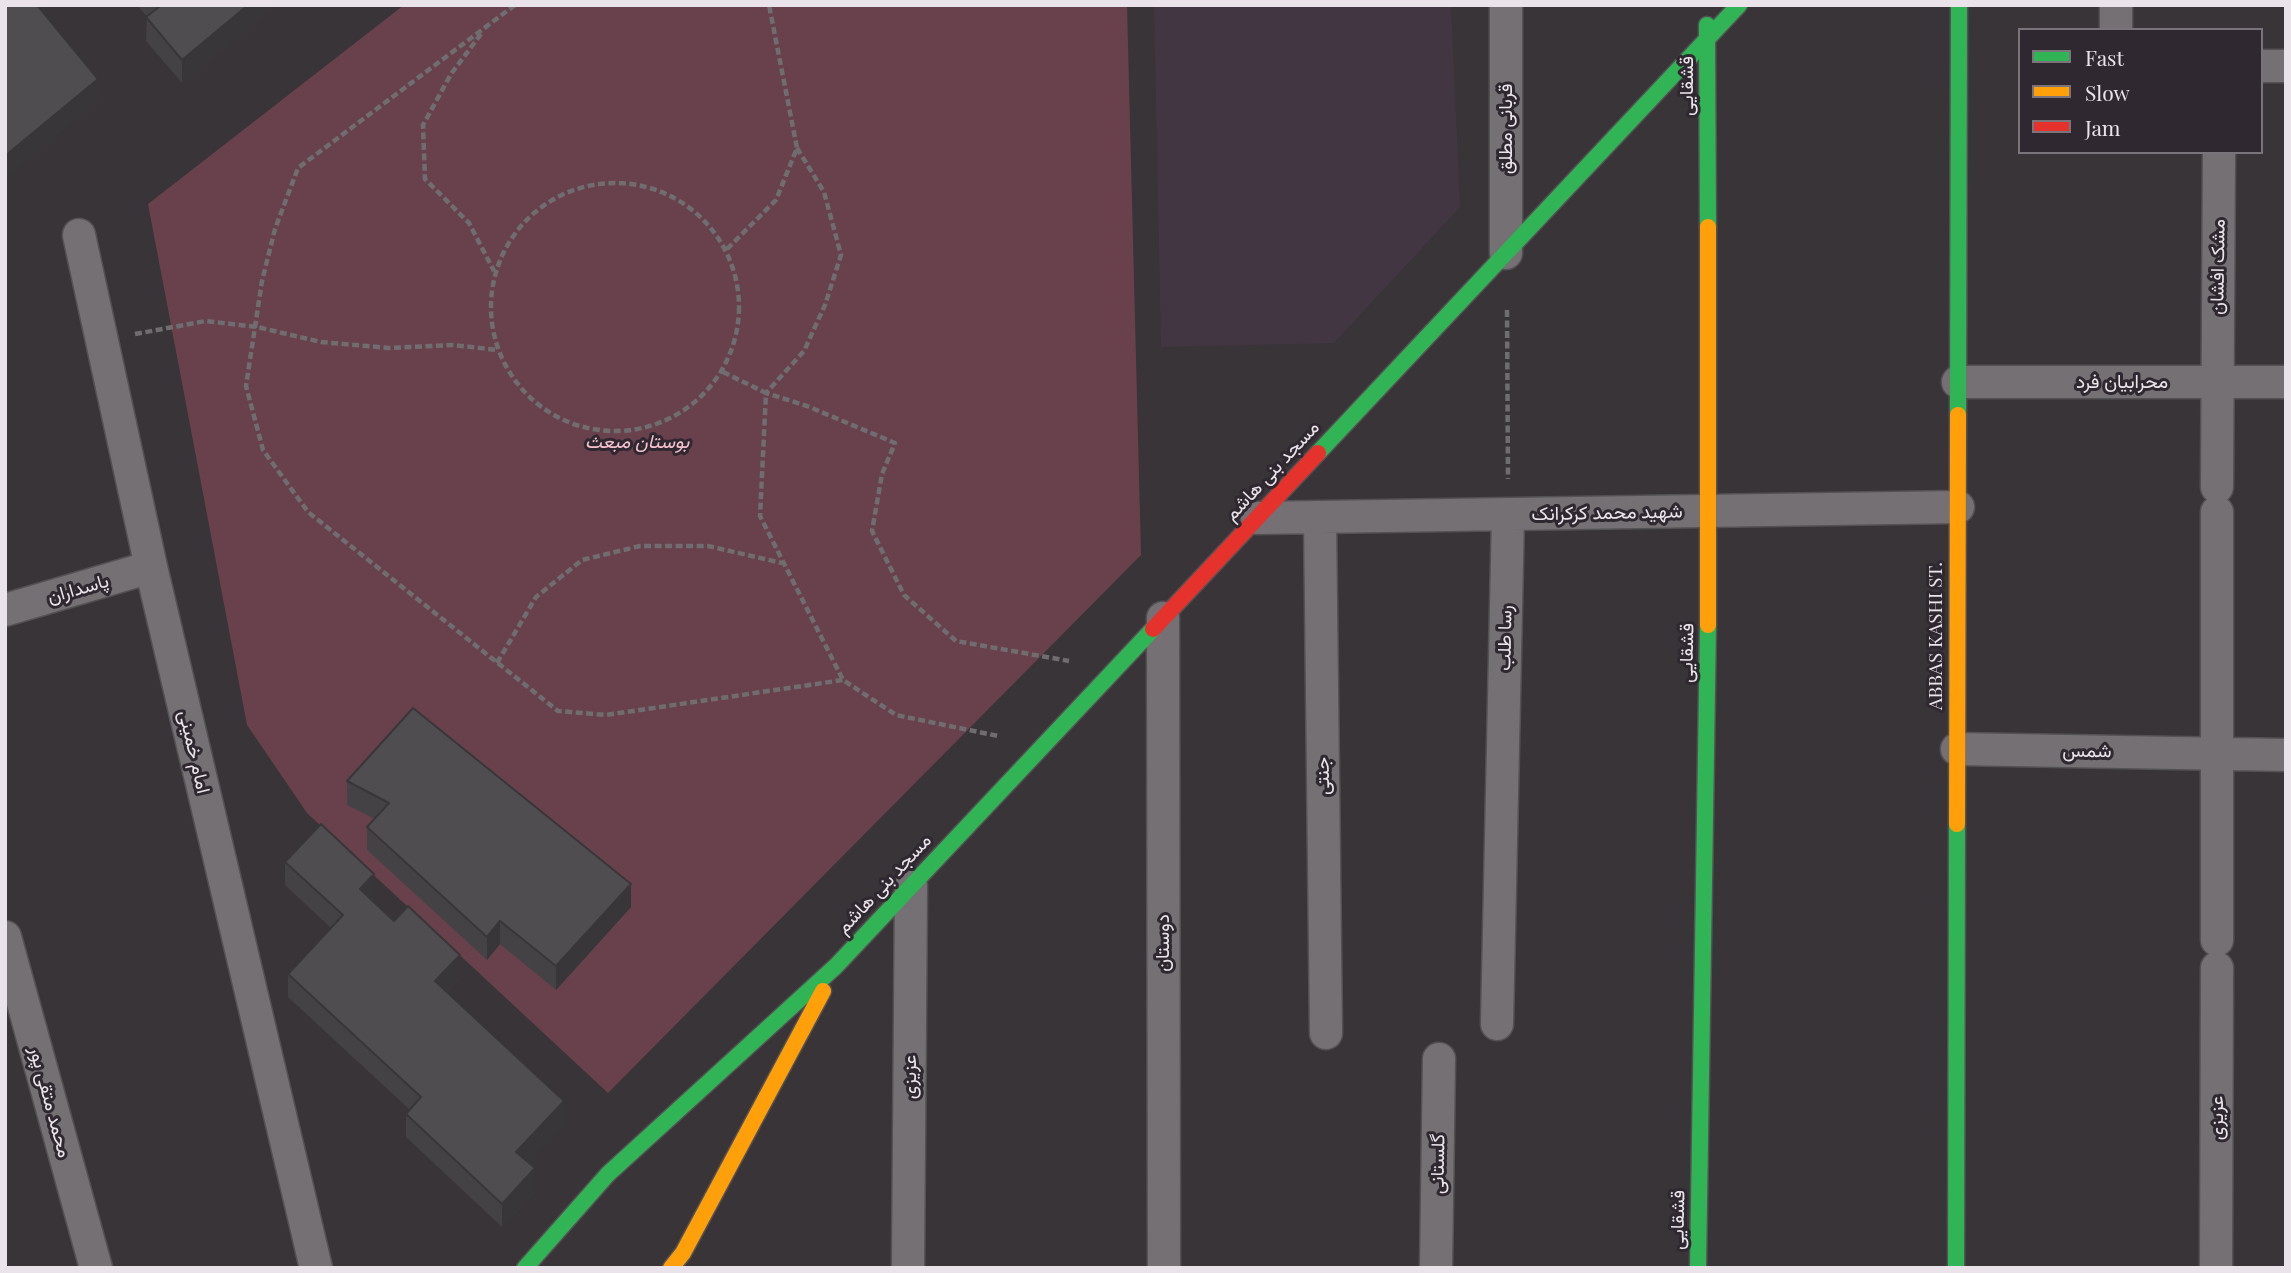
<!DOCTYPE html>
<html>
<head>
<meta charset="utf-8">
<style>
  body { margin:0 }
  #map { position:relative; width:2291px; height:1273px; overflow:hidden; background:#383438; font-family:"Playfair Display",serif }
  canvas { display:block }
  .frame { position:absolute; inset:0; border:7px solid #eae4ea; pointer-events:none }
  .legend { position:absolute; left:2018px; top:28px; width:245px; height:126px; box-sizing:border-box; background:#302830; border:2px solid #7a737a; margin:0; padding:9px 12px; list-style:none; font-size:21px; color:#eae4ea }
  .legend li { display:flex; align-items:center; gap:14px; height:35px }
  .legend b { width:35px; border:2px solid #7a737a }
</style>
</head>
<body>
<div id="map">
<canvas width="2291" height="1273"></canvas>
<div class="frame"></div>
<ul class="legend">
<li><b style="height:9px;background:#30b455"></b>Fast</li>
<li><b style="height:9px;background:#ff9f0a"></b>Slow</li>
<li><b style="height:9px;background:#e5322d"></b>Jam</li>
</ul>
</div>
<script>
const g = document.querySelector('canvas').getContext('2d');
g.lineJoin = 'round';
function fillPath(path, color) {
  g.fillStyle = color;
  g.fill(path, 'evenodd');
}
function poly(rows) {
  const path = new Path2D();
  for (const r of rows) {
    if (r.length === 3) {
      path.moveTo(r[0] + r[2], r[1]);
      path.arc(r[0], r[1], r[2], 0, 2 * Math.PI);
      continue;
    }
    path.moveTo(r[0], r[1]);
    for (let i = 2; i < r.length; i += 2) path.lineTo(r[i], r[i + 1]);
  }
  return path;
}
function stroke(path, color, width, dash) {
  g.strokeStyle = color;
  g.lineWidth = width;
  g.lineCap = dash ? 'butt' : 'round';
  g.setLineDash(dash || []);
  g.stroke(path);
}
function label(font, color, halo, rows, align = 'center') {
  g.font = font + ' "Playfair Display",Vazirmatn,serif';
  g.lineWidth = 6;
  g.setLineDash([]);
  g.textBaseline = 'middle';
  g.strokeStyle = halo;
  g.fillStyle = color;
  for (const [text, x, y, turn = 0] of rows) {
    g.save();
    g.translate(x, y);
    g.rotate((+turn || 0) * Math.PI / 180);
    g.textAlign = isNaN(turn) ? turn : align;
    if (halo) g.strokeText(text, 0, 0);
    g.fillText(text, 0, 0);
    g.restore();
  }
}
const built = poly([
  [1154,5,1451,5,1460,207,1334,343,1161,347]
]);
const green = poly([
  [404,5,1127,5,1141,555,608,1093,307,813,247,725,148,204]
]);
const path = poly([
  [515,5,298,168,275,229,262,281,246,386,263,450,308,512,558,711,606,715,843,680],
  [481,34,451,74,423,125,425,179,469,223,494,271],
  [797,148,824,192,841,255,825,305,804,351,766,393,807,406,895,443,882,474,872,531,904,595,956,641,1069,661],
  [615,307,124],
  [727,249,776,200,797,148,769,5],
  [1507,310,1508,479],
  [135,334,206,321,257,327,321,342,389,348,453,345,498,350],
  [723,372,766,393,760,516,843,680,896,715,998,736],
  [497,663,536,597,582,560,640,546,708,546,782,563]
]);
const street = poly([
  [1506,5,1506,253],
  [2116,30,2116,5],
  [2261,66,2286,66],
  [79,235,151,567,316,1268],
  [1958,382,2286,382],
  [2217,487,2219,152],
  [2217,512,2217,940],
  [1257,518,1958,507],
  [1320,518,1326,1033],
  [5,610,151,567],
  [1163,618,1164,1268],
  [1957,749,2286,755],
  [5,937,96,1268],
  [1497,1024,1508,515],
  [908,1268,911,886],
  [1436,1268,1439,1059],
  [2216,1268,2217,968]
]);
const fast = poly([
  [1707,25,1708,227],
  [1958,415,1959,5],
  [1318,453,1739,5],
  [525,1268,608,1174,836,966,1153,629],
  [1698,1268,1708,625],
  [1956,1268,1957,824]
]);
const slow = poly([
  [1708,625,1708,227],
  [1957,824,1958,415],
  [671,1268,683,1253,823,991]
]);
const jam = poly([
  [1153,629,1318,453]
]);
const wall = poly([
  [137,5,276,5,182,83,146,41,147,17],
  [347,781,631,907,556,990,500,944,487,960,367,850,367,827,375,819,347,805],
  [285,862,374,898,372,900,460,978,447,992,564,1124,528,1162,535,1192,502,1227,406,1137,406,1114,410,1110,288,997,288,974,331,928,285,885]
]);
const shadedWall = poly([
  [34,5,46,5,46,14,34,24],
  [248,5,276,5,182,83,182,60],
  [98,79,98,102,5,179,5,156],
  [374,874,374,898,360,913,360,889],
  [631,884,631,907,556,990,556,966],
  [500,921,500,944,487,960,487,937],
  [460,955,460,978,435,1004,435,981],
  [564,1101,564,1124,516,1175,516,1152],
  [535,1168,535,1192,502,1227,502,1204]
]);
const building = poly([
  [5,5,37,5,98,79,5,156,5,5],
  [157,5,248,5,182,60,146,17,159,7,157,5],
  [413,708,631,884,556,966,500,921,487,937,367,827,389,803,347,781,413,708],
  [321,824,374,874,360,889,394,921,408,906,460,955,435,981,564,1101,516,1152,535,1168,502,1204,406,1114,421,1097,288,974,343,915,285,862,321,824]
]);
const streetNames = [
  ["قشقایی",1687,86,-90],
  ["قربانی مطلق",1506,129,-90],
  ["مشک افشان",2218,267,-89],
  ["محرابیان فرد",2122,382],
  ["مسجد بنی هاشم",1272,471,-47],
  ["شهید محمد کرکرانک",1607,513,-1],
  ["پاسداران",78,589,-16],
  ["ABBAS KASHI ST.",1936,636,-90],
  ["رسا طلب",1505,638,-89],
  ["قشقایی",1687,653,-89],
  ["شمس",2087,751,1],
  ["امام خمینی",194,752,77],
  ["جنتی",1323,776,-91],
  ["مسجد بنی هاشم",884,884,-47],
  ["دوستان",1163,943,-90],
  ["عزیزی",910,1077,-90],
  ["محمد متقی پور",50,1102,75],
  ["عزیزی",2217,1118,-90],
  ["گلستانی",1438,1164,-89],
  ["قشقایی",1678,1220,-89]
];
const parkNames = [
  ["بوستان مبعث",637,442]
];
fillPath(built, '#423642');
fillPath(green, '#69414c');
stroke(street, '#545154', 35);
stroke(fast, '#545154', 19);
stroke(slow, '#545154', 19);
stroke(jam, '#545154', 19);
stroke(path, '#706d70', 4.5, [7, 3.5]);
stroke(street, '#747074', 32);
stroke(fast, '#30b455', 16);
stroke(slow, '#ff9f0a', 16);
stroke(jam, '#e5322d', 16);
fillPath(wall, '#454246');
fillPath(shadedWall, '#383639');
fillPath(building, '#504d51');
stroke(building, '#383639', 2);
label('19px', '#eae4ea', '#302830', streetNames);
label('italic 19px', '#f7c2ce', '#302830', parkNames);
</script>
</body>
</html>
